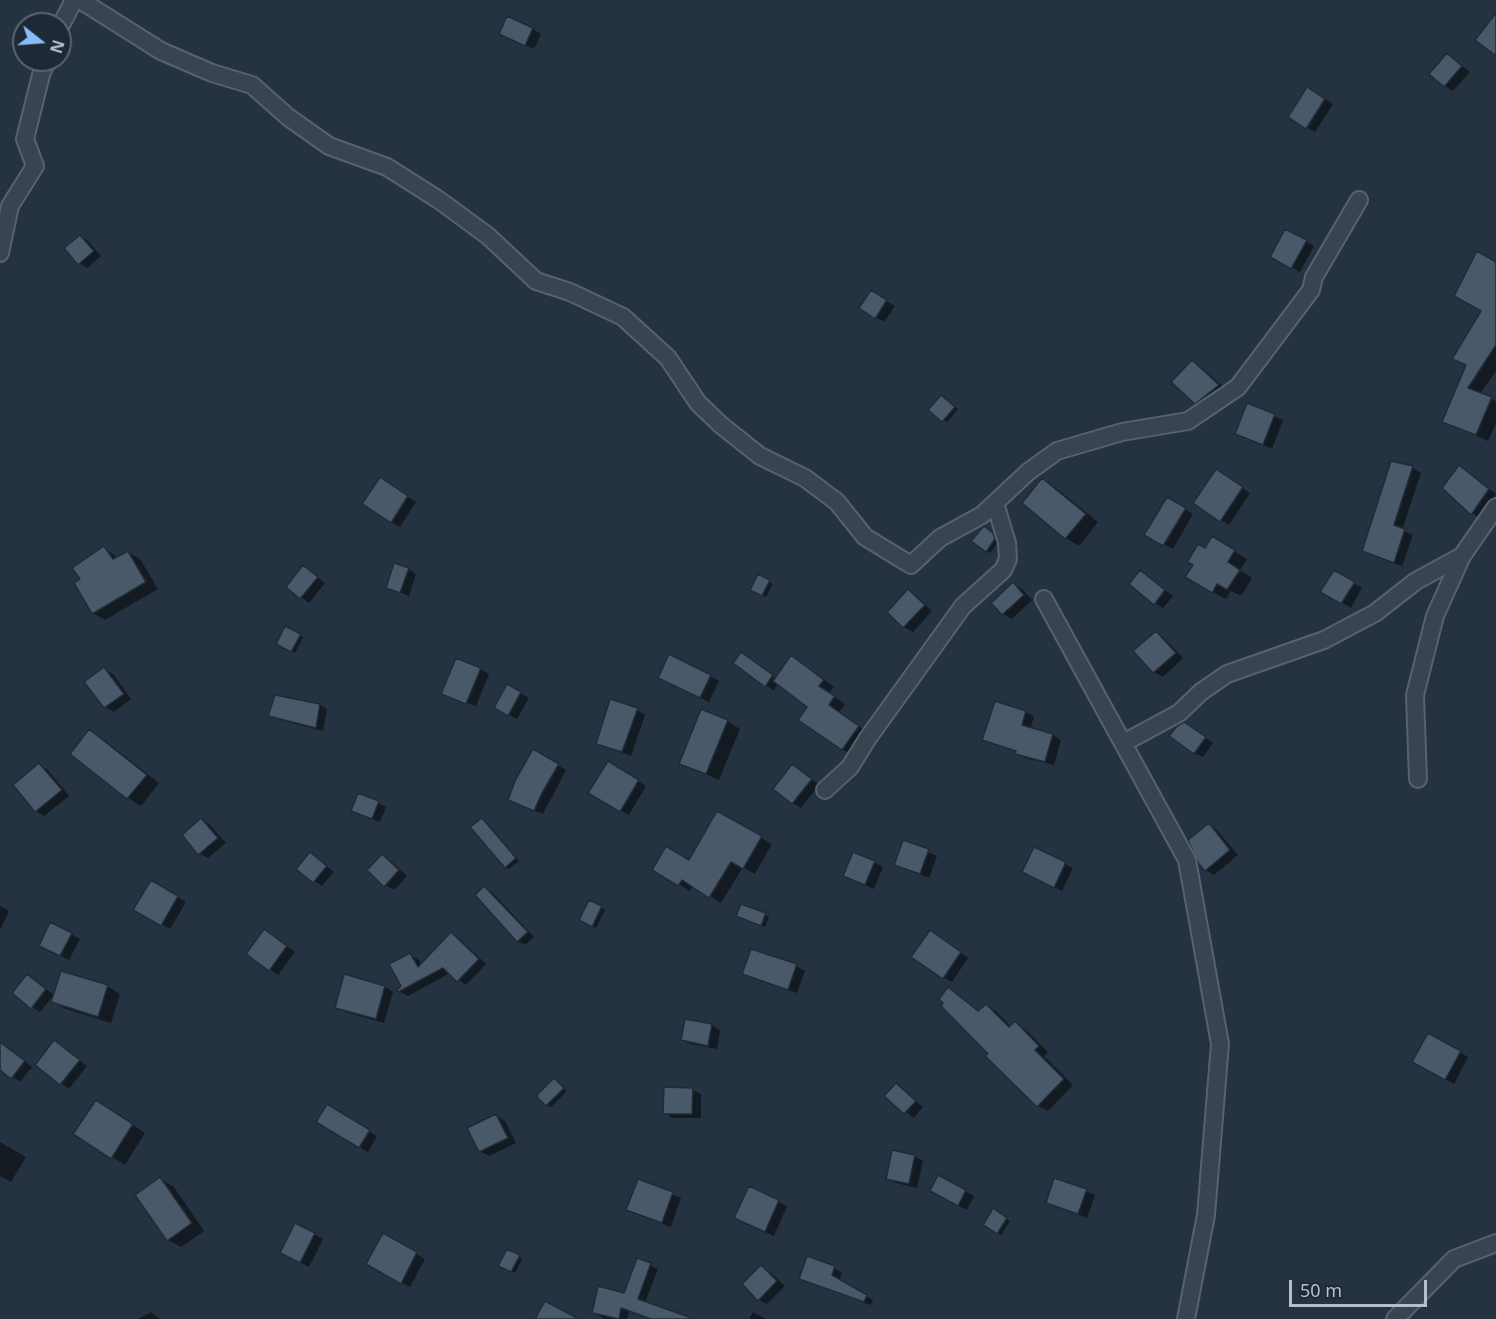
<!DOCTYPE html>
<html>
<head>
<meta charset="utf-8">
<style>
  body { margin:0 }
  #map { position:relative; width:1496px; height:1319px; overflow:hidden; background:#243241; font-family:"Noto Sans",sans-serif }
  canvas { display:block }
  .north { position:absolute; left:12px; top:12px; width:60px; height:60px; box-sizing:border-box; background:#1e2936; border:2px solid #5a6572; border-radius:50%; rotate:107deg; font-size:16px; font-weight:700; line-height:24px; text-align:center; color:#b5bfcb }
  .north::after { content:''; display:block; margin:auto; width:21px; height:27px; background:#8abcfc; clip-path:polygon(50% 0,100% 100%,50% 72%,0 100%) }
  .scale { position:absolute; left:1289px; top:1280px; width:138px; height:27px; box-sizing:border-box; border:3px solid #b5bfcb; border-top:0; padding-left:8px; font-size:18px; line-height:21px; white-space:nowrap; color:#b5bfcb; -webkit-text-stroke:4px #1e2936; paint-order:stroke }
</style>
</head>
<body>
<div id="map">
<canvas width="1496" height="1319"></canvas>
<div class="north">N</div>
<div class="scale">50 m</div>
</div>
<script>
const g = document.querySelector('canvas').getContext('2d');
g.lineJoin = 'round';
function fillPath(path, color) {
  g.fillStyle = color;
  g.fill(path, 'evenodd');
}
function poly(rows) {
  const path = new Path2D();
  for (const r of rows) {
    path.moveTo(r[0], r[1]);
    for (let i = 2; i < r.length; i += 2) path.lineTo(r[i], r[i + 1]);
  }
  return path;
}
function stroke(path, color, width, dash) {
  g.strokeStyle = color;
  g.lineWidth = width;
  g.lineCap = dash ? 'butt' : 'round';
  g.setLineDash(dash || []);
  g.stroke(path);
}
const shadow = poly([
  [533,29,541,34,534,49,510,38],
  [1448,55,1470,72,1453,91,1445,86],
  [1316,93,1333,104,1315,132,1306,127],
  [1286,231,1314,246,1300,272,1272,256],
  [80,236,88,241,101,256,87,268,79,263],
  [1496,264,1496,371,1480,394,1496,401,1496,423,1488,441,1444,422,1467,366,1454,359,1483,310],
  [871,292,895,306,884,322,861,308],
  [1192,362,1201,367,1227,390,1204,407,1196,402],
  [945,399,958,409,947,422,943,420],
  [1248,405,1283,420,1272,449,1237,433],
  [1392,462,1413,468,1421,473,1402,530,1413,535,1402,566,1363,551],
  [1460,467,1496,494,1480,518,1472,513],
  [1224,476,1250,493,1229,525,1221,520],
  [1042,480,1056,488,1098,522,1079,546,1066,538,1024,503],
  [388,484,416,502,400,527,391,522],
  [1167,499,1193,514,1173,549,1146,534],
  [988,530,997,537,998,542,990,553,986,551],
  [1225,546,1247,559,1240,570,1252,578,1241,596,1231,591,1226,599,1213,592,1205,550],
  [104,548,118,558,128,552,140,559,158,589,105,620,93,613,82,580],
  [303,567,325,583,309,603,288,587],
  [408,569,416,574,409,596,387,587],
  [1141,572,1173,596,1163,608,1155,603],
  [1334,572,1362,588,1351,608,1322,591],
  [758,576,773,584,766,597,752,589],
  [1013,584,1022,589,1032,600,1012,619,1003,614,993,603],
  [909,591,917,596,932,611,913,632,904,627,889,612],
  [286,628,303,637,295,653,278,643],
  [1156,633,1164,638,1183,658,1163,677,1154,672,1135,651],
  [670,656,719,681,709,702,668,682],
  [750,658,776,678,803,664,834,687,829,693,845,704,839,712,869,733,853,755,842,749,809,706,778,684,774,690,765,685],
  [104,669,113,674,131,699,114,712,105,707,86,682],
  [480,669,489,674,476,706,452,698],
  [508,686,529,698,517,719,496,708],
  [276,696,320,705,327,709,323,731,277,719,270,715],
  [996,702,1026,712,1034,717,1030,729,1053,735,1061,740,1054,765,1025,758,1017,752,984,739],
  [637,710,645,715,631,756,597,743],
  [727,721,740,729,719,780,681,763],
  [1193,729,1213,743,1203,757,1195,753],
  [90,731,103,739,159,783,141,806,128,798,72,754],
  [534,751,566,770,543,814,518,804],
  [608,763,646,786,629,815,590,793],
  [39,765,48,770,69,796,44,816,36,811],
  [801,771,819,785,801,808,793,803],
  [378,803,386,807,380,822,361,815],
  [718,813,772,844,755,874,743,867,721,903,693,885,690,891,654,869,690,862],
  [202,820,210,825,226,843,208,858,199,853],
  [482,820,519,861,509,869,506,867],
  [1209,825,1217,830,1238,855,1214,875,1206,870],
  [904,842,937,856,929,878,896,865],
  [383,856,391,861,407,876,394,890,385,885],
  [318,859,334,872,322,886,314,881],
  [874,862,883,867,874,889,853,880],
  [1065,864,1073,868,1062,891,1033,877],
  [152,882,186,902,170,929,135,909],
  [484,888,492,892,534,937,525,945,518,941],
  [590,902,605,910,596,928,581,920],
  [0,906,9,911,0,930],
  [742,906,769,917,765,927,742,918],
  [71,934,80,939,69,960,49,950],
  [451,934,460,939,486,964,466,985,450,973,408,996,399,991,410,955,419,960,422,965],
  [272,936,295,952,278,975,248,954],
  [939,937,968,958,952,982,944,978],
  [752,951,796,966,805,971,797,993,752,978,744,974],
  [345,976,385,987,393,992,384,1023,345,1012,336,1007],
  [35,981,54,995,40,1012,32,1007],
  [107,986,120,994,111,1023,66,1009,53,1002],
  [948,989,980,1012,986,1006,996,1011,1011,1027,1015,1023,1025,1029,1048,1052,1044,1056,1073,1085,1048,1111,1038,1106,990,1054],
  [686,1020,712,1025,720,1030,717,1049,691,1044,682,1040],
  [1429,1035,1468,1057,1454,1084,1414,1062],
  [0,1042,32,1067,20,1082,0,1068],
  [55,1042,87,1066,69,1089,37,1065],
  [558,1082,567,1091,551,1107,547,1105],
  [896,1085,923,1107,914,1118,886,1096],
  [692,1090,701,1094,701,1118,673,1118,665,1113],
  [328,1106,377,1136,368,1152,318,1122],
  [109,1109,145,1133,125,1165,112,1157],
  [496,1116,505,1121,516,1143,489,1156,480,1151,469,1129],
  [0,1142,26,1157,11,1182,0,1176],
  [914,1156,923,1161,917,1188,896,1183,888,1178],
  [939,1177,974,1196,967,1210,940,1196],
  [160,1179,174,1187,204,1231,181,1247,168,1240],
  [1055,1179,1095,1195,1087,1218,1048,1202],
  [638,1180,681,1198,671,1227,636,1214],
  [749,1188,787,1206,774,1236,744,1222],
  [993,1210,1010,1221,1001,1235,985,1224],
  [314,1234,323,1239,309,1267,290,1257],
  [383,1235,425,1259,410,1287,368,1264],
  [508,1251,522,1259,515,1273,500,1265],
  [808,1258,842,1272,839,1281,873,1300,871,1305,800,1279],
  [637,1260,658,1269,645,1303,669,1319,650,1319,629,1311,627,1319,605,1319,594,1313,625,1294],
  [762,1267,770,1272,785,1286,767,1304,759,1300],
  [151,1312,160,1319,138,1319],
  [753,1312,766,1319,749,1319]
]);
const building = poly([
  [1496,13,1496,56,1475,40,1496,13],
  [507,16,533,28,525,46,499,34,507,16],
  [1447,53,1462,66,1444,87,1429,74,1447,53],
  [1307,87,1325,99,1306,129,1288,117,1307,87],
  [1285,229,1307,240,1291,269,1270,257,1285,229],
  [80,235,94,251,78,265,64,248,80,235],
  [1477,251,1496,262,1496,345,1468,388,1492,397,1476,435,1442,422,1466,365,1452,359,1481,311,1454,296,1477,251],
  [871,290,887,300,875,319,859,308,871,290],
  [1192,360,1219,385,1195,404,1171,382,1192,360],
  [941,395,955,407,942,422,928,410,941,395],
  [1247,403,1275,414,1263,445,1235,434,1247,403],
  [1391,461,1413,466,1394,525,1405,529,1394,563,1362,551,1391,461],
  [1459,465,1489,489,1471,515,1442,488,1459,465],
  [1216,469,1243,487,1220,522,1193,503,1216,469],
  [380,477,408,496,391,523,362,504,380,477],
  [1042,478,1086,514,1065,539,1022,503,1042,478],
  [1167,497,1186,508,1163,546,1144,535,1167,497],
  [984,526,993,533,995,539,986,552,971,541,984,526],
  [1212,536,1235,550,1228,562,1240,570,1227,590,1217,584,1212,593,1185,577,1193,565,1187,562,1198,544,1205,548,1212,536],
  [104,546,113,559,128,551,146,582,92,614,74,583,80,579,72,568,104,546],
  [394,563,409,568,400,593,386,588,394,563],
  [303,565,318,577,300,599,286,587,303,565],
  [1140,570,1165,590,1154,605,1129,584,1140,570],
  [1334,570,1355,582,1341,604,1320,592,1334,570],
  [758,574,770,580,762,596,750,590,758,574],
  [1013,582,1024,595,1002,615,991,603,1013,582],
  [908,589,925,605,903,628,887,612,908,589],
  [285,626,301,634,291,652,276,644,285,626],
  [1156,631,1176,653,1153,673,1133,651,1156,631],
  [741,652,773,675,765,687,733,663,741,652],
  [669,654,711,675,700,698,658,678,669,654],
  [791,655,824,680,819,686,835,696,829,705,859,726,842,750,798,720,807,707,773,681,791,655],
  [456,658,481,668,466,704,441,694,456,658],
  [104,667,124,694,104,708,84,682,104,667],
  [507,684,521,692,508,716,494,708,507,684],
  [275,695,320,704,316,728,268,716,275,695],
  [610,699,638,708,622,752,596,744,610,699],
  [995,701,1026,711,1022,725,1053,734,1045,762,1015,754,1016,751,982,740,995,701],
  [701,709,728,720,706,774,679,764,701,709],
  [1184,722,1206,737,1194,754,1169,736,1177,726,1184,722],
  [89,729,147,775,127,799,70,754,89,729],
  [533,749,559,764,542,793,534,811,508,800,515,781,533,749],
  [608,761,639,780,620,812,588,793,608,761],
  [39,763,62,790,35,812,13,785,39,763],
  [792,764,812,779,792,804,773,789,792,764],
  [358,793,379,801,372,819,351,811,358,793],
  [717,811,762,836,743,869,731,862,709,898,682,880,678,886,652,870,666,846,689,860,717,811],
  [201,818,218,838,198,855,182,835,201,818],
  [482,818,516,858,505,868,470,827,482,818],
  [1209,823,1230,850,1205,871,1198,863,1188,840,1209,823],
  [903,840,929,849,920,874,894,865,903,840],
  [1034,847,1066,862,1054,888,1022,872,1034,847],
  [310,852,327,866,313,883,296,869,310,852],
  [853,852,875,861,865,885,843,876,853,852],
  [382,854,399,870,384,887,367,870,382,854],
  [151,880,178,896,161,926,133,910,151,880],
  [484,886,528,932,517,942,475,895,484,886],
  [589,900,602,906,592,927,579,920,589,900],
  [741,904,766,913,761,926,736,916,741,904],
  [50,922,72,933,60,956,39,946,50,922],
  [264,929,287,946,269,971,246,954,264,929],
  [930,930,961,952,943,979,911,957,930,930],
  [451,932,479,959,457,982,443,968,398,992,397,990,401,986,389,964,410,953,418,967,451,932],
  [751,949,797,964,788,990,742,974,751,949],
  [61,971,108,985,98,1017,51,1002,61,971],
  [27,974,46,989,31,1009,12,993,27,974],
  [344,974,385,986,376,1019,335,1008,344,974],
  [948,987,978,1011,986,1004,1009,1027,1015,1021,1039,1046,1035,1050,1064,1079,1037,1107,985,1056,988,1054,941,1006,943,1003,939,999,948,987],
  [685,1019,712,1024,708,1046,681,1040,685,1019],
  [1428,1033,1461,1051,1445,1080,1412,1062,1428,1033],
  [54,1040,80,1060,60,1085,35,1065,54,1040],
  [0,1042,25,1061,11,1079,0,1070,0,1042],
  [554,1078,564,1088,546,1106,536,1096,554,1078],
  [896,1083,916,1101,904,1114,884,1096,896,1083],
  [664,1087,693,1088,692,1114,663,1114,664,1087],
  [96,1100,133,1124,111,1159,73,1134,96,1100],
  [327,1104,370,1130,359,1148,316,1122,327,1104],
  [496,1114,508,1138,479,1152,467,1128,496,1114],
  [892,1150,915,1155,909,1184,886,1179,892,1150],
  [938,1175,966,1190,958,1206,930,1191,938,1175],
  [160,1177,192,1223,167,1241,135,1195,160,1177],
  [1054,1178,1087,1189,1078,1214,1046,1203,1054,1178],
  [638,1179,673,1192,662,1223,626,1210,638,1179],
  [749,1186,779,1200,765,1232,734,1218,749,1186],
  [993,1208,1007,1218,997,1234,983,1225,993,1208],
  [295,1223,315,1233,300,1263,280,1253,295,1223],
  [383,1233,417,1252,401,1284,366,1264,383,1233],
  [507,1249,520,1255,511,1272,498,1266,507,1249],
  [807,1256,835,1266,832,1275,867,1295,864,1302,799,1279,807,1256],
  [637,1258,651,1263,638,1299,689,1317,689,1319,651,1319,621,1308,619,1319,592,1313,598,1286,624,1293,637,1258],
  [761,1265,777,1281,758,1301,742,1284,761,1265],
  [545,1301,579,1319,535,1319,545,1301]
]);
const minor = poly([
  [80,0,161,51,212,73,252,85,288,117,329,146,387,167,439,200,488,236,536,281,570,292,623,317,668,358,698,403,721,425,760,456,805,478,837,502,865,537,911,565,940,538,982,515,1028,472,1057,451,1122,432,1188,421,1238,387,1311,290,1314,277,1359,200],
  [60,27,74,0],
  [0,253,10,206,35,166,25,139,41,75,47,60],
  [1044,599,1187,860,1220,1044,1206,1215,1186,1319],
  [1129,740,1179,713,1201,692,1227,674,1324,640,1375,613,1416,581,1462,556],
  [1418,779,1415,695,1435,616,1462,556,1496,507],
  [825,790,850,767,868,738,963,606,1003,570,1008,559,1007,543,995,503],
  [1395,1319,1454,1259,1496,1243]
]);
fillPath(shadow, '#0007');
fillPath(building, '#4a596a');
stroke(building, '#202b38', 1.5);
stroke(minor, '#57626e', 20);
stroke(minor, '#394451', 16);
</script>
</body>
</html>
